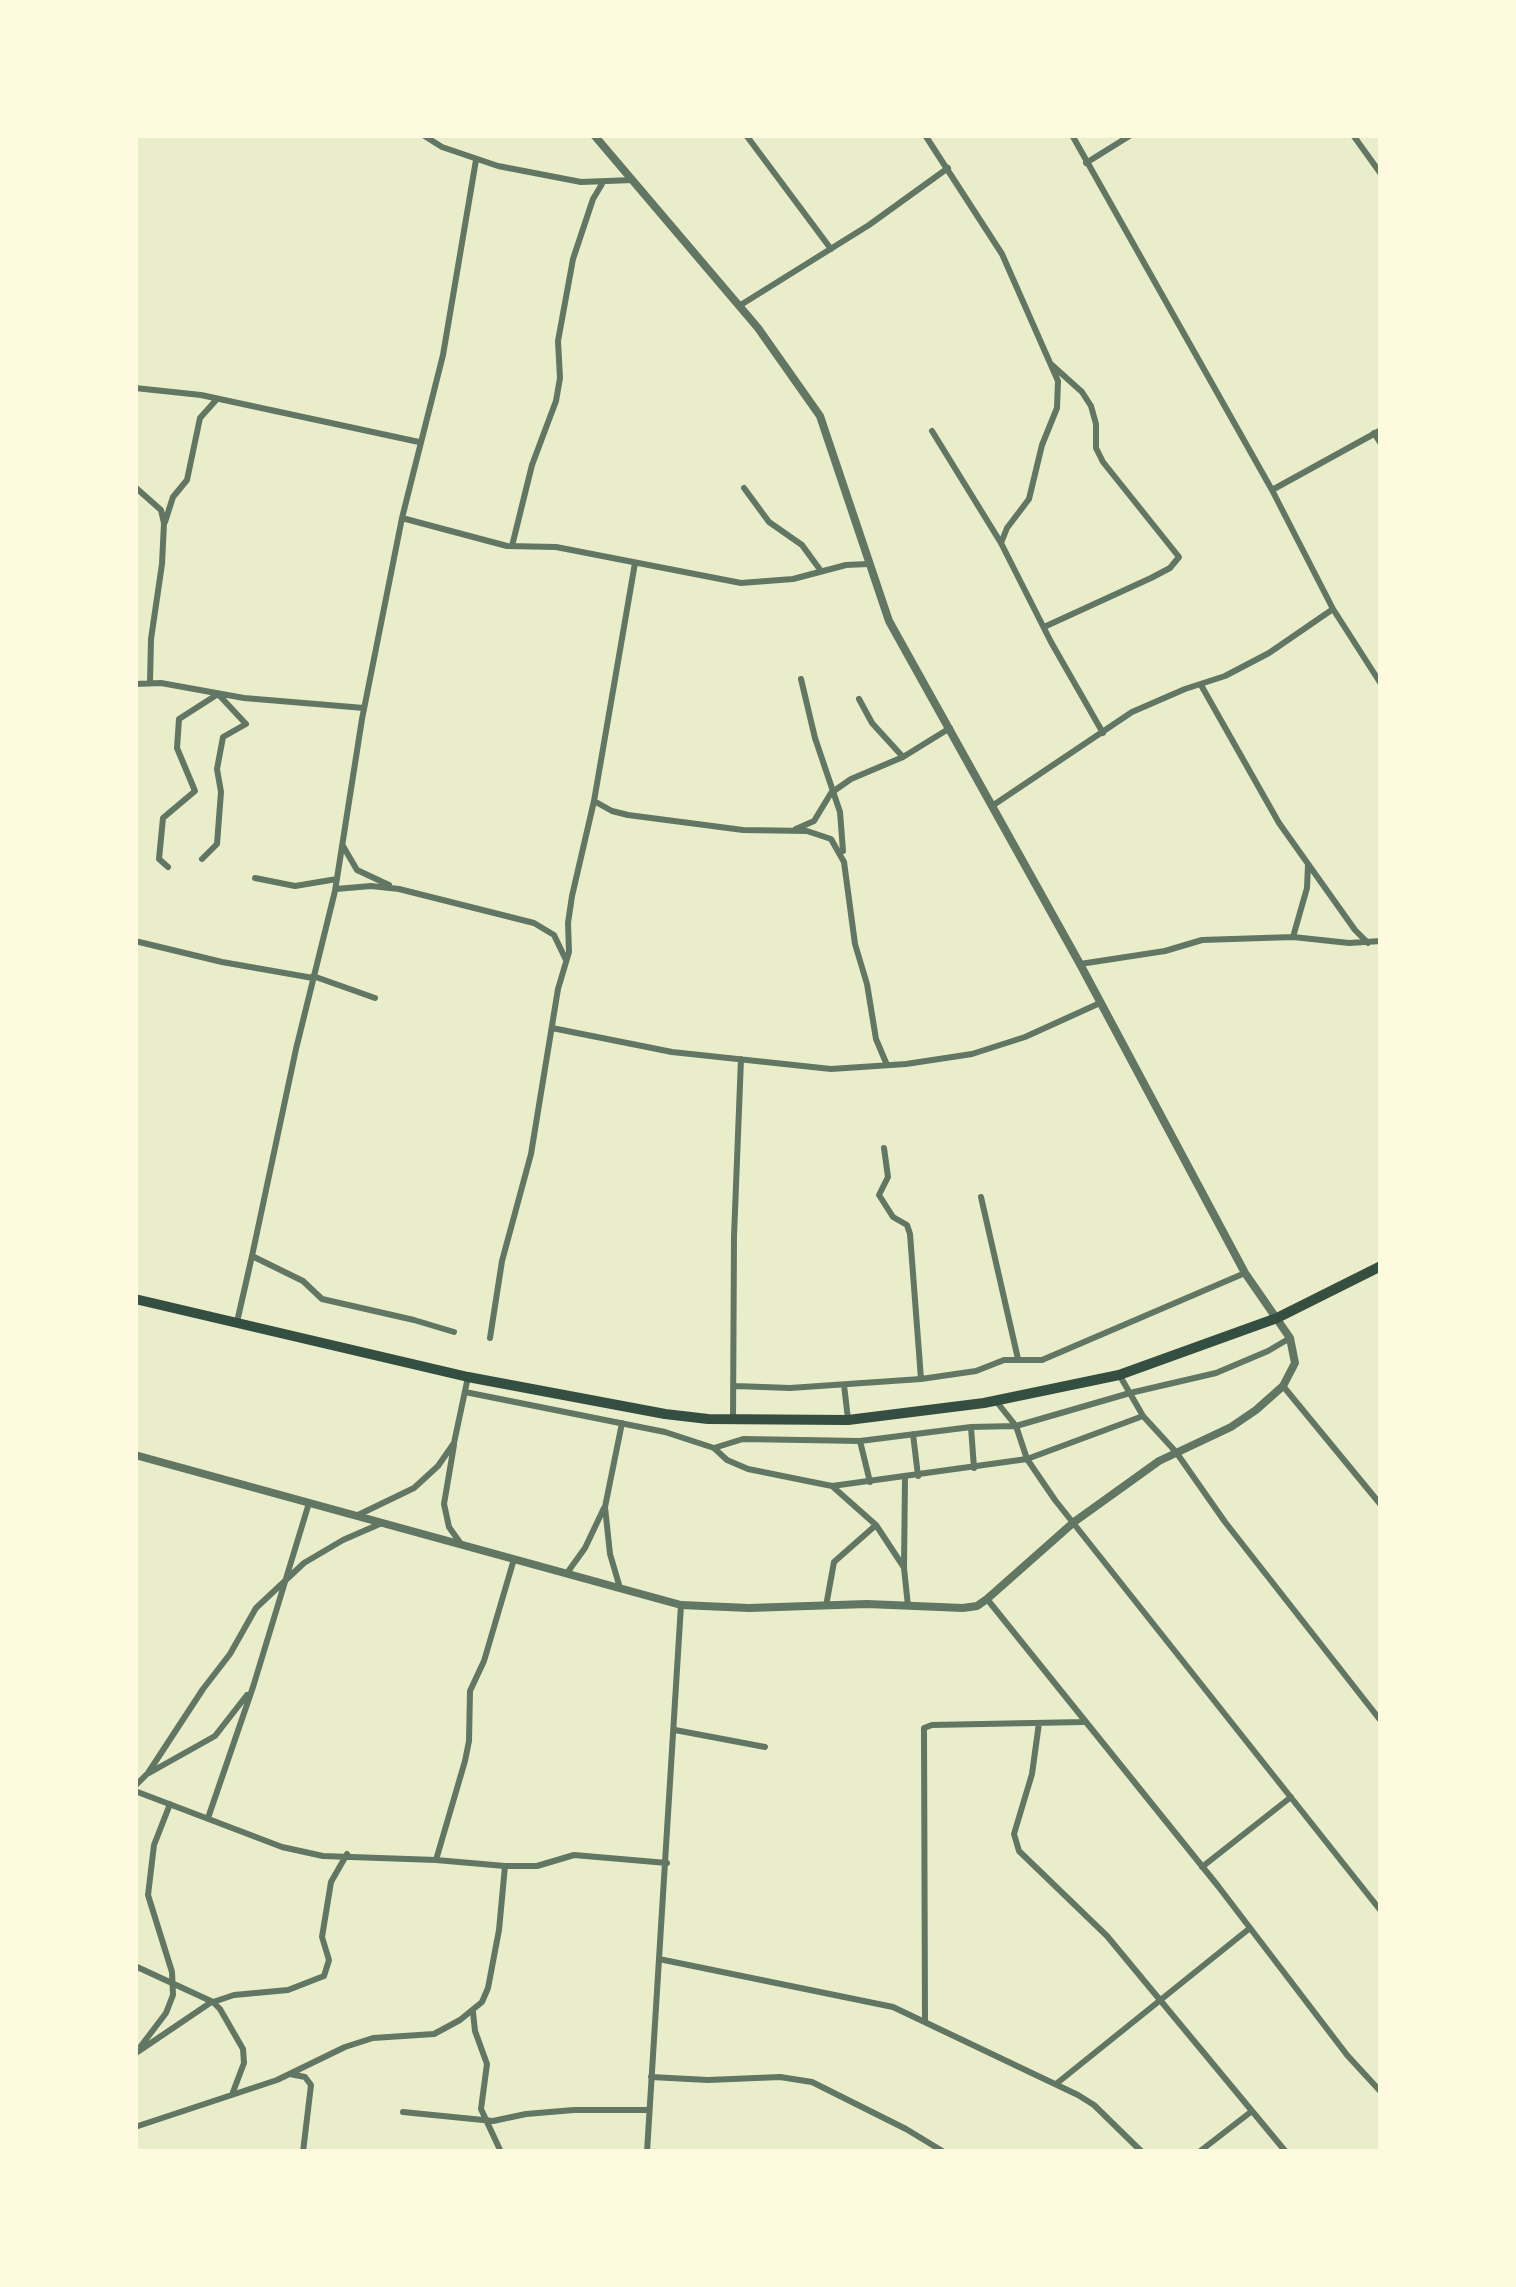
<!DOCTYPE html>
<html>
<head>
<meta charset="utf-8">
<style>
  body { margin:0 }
  #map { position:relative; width:1516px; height:2287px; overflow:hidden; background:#e9edc9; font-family:"IBM Plex Serif",serif }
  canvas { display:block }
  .frame { position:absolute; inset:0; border:138px solid #fefae0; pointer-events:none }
</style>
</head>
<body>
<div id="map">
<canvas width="1516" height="2287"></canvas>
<div class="frame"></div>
</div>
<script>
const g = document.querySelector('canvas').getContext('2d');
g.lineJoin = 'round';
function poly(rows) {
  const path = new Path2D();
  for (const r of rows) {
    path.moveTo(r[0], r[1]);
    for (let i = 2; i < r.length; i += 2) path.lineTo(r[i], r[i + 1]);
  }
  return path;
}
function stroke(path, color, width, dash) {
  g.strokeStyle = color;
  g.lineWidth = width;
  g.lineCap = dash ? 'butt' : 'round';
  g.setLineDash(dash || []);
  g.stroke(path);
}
const minor = poly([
  [423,135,442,147,498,166,581,182,633,180],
  [746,135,831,249],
  [925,135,1002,254,1058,381,1057,408,1042,445,1029,499,1007,528,1001,543],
  [1072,135,1272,490,1333,609,1381,684],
  [1353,135,1381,174],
  [1086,163,1131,135],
  [739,306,869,225,948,168],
  [135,388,201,395,419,442],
  [932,431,1001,543,1051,642,1103,733],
  [1374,433,1381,444],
  [135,487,161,510,164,523,162,564,151,639,150,682],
  [744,488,769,522,802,545,821,571],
  [1272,490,1381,430],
  [402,518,507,546,556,547,741,583,793,579,846,565,868,564],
  [165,522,173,497,187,480,200,418,217,399],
  [512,546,532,465,556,401,560,378,558,341,573,259,593,199,602,184],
  [1044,627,1151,578,1170,568,1179,557,1103,462,1096,448,1096,424,1091,406,1082,392,1052,365],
  [801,679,815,738,840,812,843,851],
  [135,684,161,683,244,698,364,708],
  [1201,685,1279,823,1355,930,1368,943],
  [859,699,872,723,903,757],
  [594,801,612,811,628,815,743,830,807,831,831,839,844,862,855,944,867,984,876,1039,887,1065],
  [992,806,1132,712,1185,689,1225,676,1269,653,1333,609],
  [796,829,814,821,831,793,851,779,903,757,950,728],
  [343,846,357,870,389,885],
  [168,867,159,859,163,818,195,791,177,748,179,719,218,694,246,724,223,737,217,769,221,792,217,844,202,859],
  [255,878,295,886,337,879],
  [336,889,371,886,399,889,534,923,554,935,566,960],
  [1293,937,1307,888,1308,865],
  [135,941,222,962,313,978],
  [1080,964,1165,951,1202,940,1293,937,1349,943,1381,941],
  [313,976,375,998],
  [552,1028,672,1052,831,1069,906,1064,972,1054,1025,1037,1100,1003],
  [884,1148,888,1177,879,1195,893,1217,907,1225,910,1234,921,1379],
  [981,1197,1018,1359],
  [237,1322,252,1256],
  [454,1332,414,1320,322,1299,303,1281,252,1256,296,1049,335,891,362,719,402,518,443,355,476,160],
  [490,1338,502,1261,531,1154,558,989,569,952,568,923,572,896,594,801,635,563],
  [1120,1376,1143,1416,1176,1452,1225,1522,1381,1721],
  [844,1385,848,1419],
  [735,1386,790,1388,921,1379,976,1371,1004,1360,1042,1360,1245,1273],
  [1283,1386,1381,1505],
  [465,1392,665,1432,714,1448,727,1460,748,1469,832,1486,1027,1459,1143,1416],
  [996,1401,1016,1426,1027,1459,1055,1500,1381,1911],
  [733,1420,734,1236,741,1059],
  [971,1427,974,1468],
  [913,1434,918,1476],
  [860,1441,870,1482],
  [454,1445,444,1504,449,1527,461,1544],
  [714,1448,743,1439,860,1441,971,1427,1016,1426,1130,1393,1216,1373,1268,1351,1290,1338],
  [905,1477,904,1568,908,1606],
  [358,1515,414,1488,438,1466,454,1443,468,1377],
  [876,1525,903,1566],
  [567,1573,585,1548,604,1508],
  [620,1588,610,1554,605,1507,622,1423],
  [987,1599,1218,1886,1347,2055,1381,2092],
  [826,1606,834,1562,876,1525,832,1486],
  [1039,1723,1032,1774,1014,1834,1019,1851,1107,1936,1286,2152],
  [675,1730,765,1747],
  [149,1773,215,1736,247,1695],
  [135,1786,148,1773,203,1689,230,1654,256,1608,304,1563,343,1540,382,1523],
  [135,1791,282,1847,323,1856,436,1860,505,1866,537,1866,574,1855,667,1863],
  [208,1818,253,1687,309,1503],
  [436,1860,465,1761,469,1741,470,1691,484,1661,514,1559],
  [1202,1867,1291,1797],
  [659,1959,893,2007,1078,2095,1094,2105,1142,2152],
  [135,1966,213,2002,220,2009,243,2049,244,2063,233,2092],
  [473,2012,475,2031,487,2064,481,2109,501,2152],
  [925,2022,924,1728,932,1725,1083,1722],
  [141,2046,166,2013,173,1995,172,1972,148,1895,154,1845,170,1804],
  [136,2053,210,2003,234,1995,288,1990,324,1976,329,1960,322,1937,331,1882,347,1854],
  [290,2074,305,2077,311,2085,303,2152],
  [651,2077,708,2080,780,2077,812,2082,906,2129,944,2152],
  [1056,2084,1250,1928],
  [403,2112,493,2121,526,2114,574,2110,649,2110],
  [135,2127,277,2080,345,2047,373,2038,434,2034,460,2020,482,2002,488,1988,499,1930,505,1866],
  [647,2152,681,1605],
  [1199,2152,1252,2111]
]);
const tertiary = poly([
  [135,1455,681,1605,749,1608,867,1604,963,1608,977,1606,987,1599,1074,1522,1159,1461,1231,1427,1256,1410,1283,1386,1295,1363,1290,1338,1245,1273,1080,964,889,621,820,416,758,328,594,135]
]);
const trunk = poly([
  [135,1299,468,1377,665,1414,708,1419,848,1420,984,1403,1119,1375,1277,1318,1381,1266]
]);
stroke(minor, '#617663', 6);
stroke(tertiary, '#617663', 8);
stroke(trunk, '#344e41', 10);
</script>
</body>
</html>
